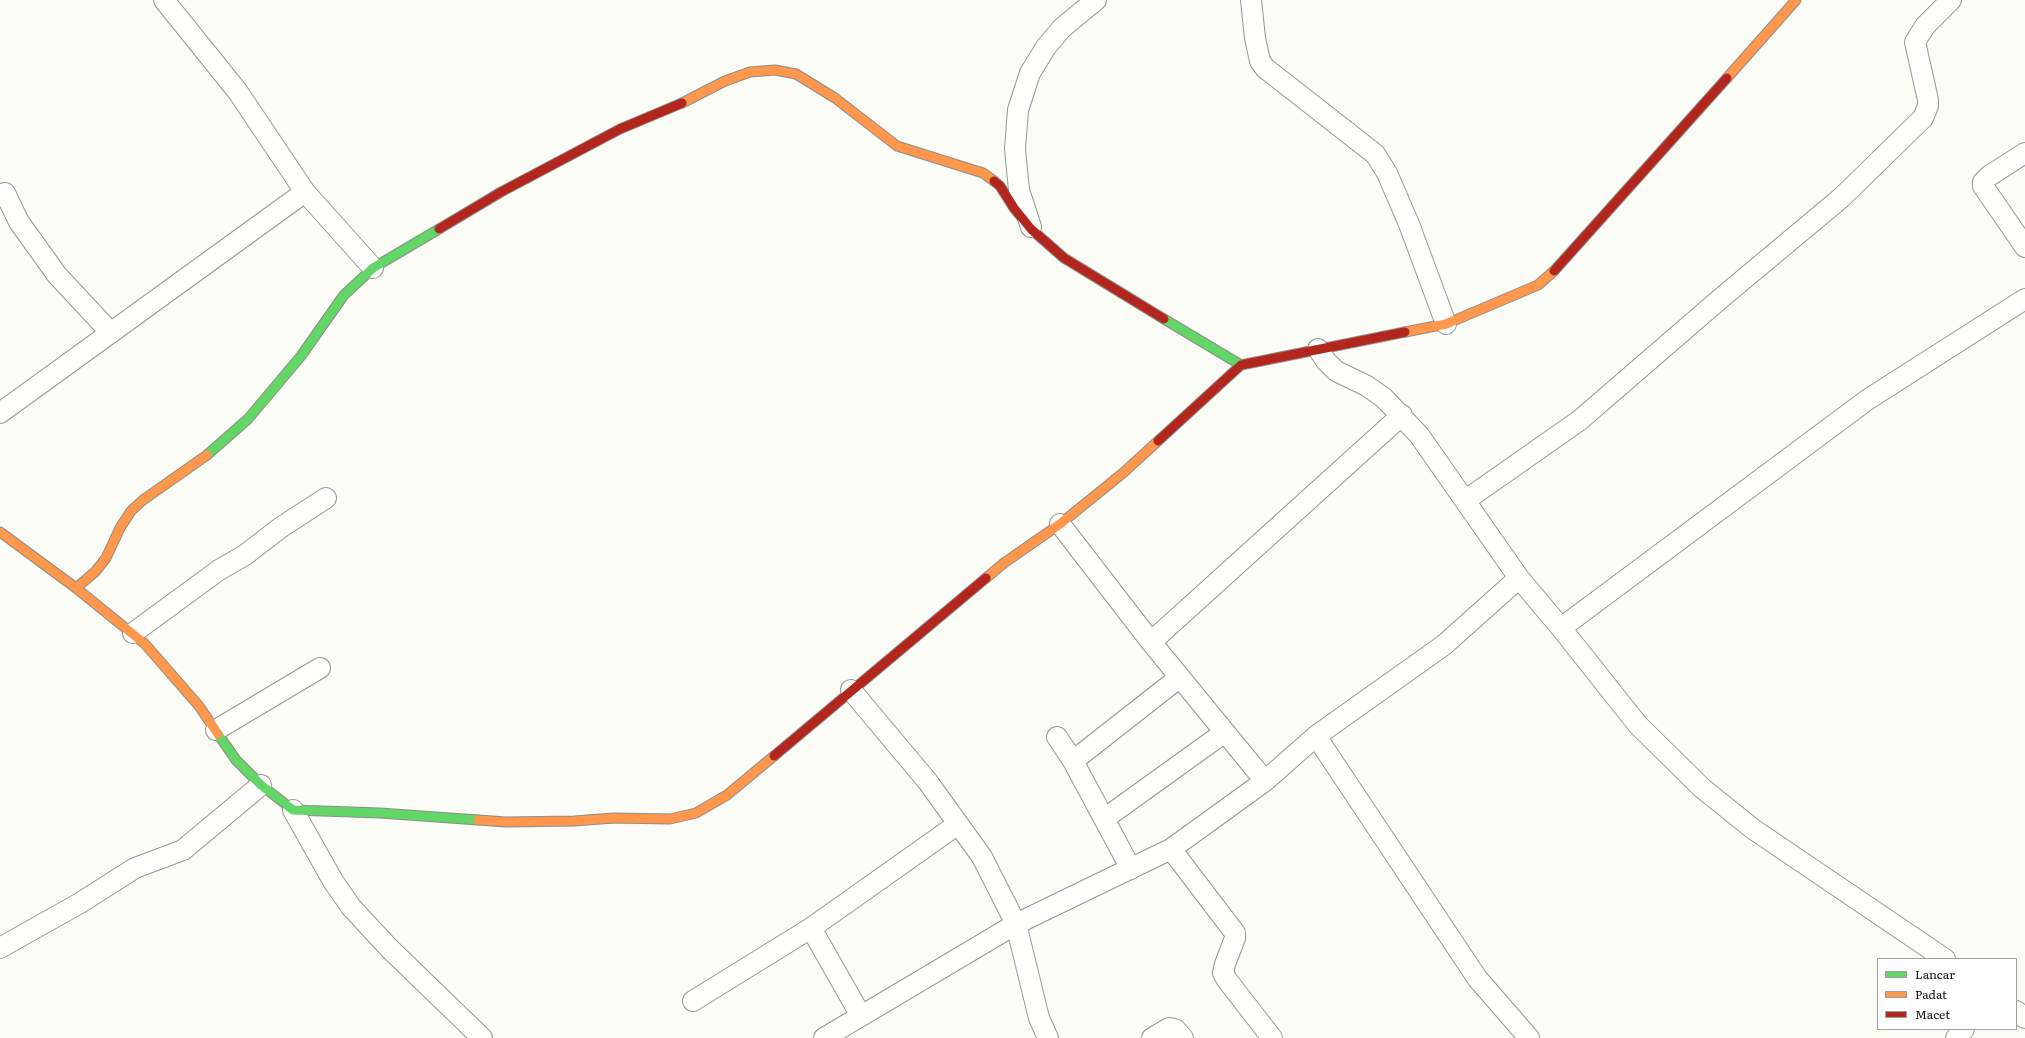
<!DOCTYPE html>
<html>
<head>
<meta charset="utf-8">
<style>
  body { margin:0 }
  #map { position:relative; width:2025px; height:1038px; overflow:hidden; background:#fcfcf6; font-family:Literata,serif }
  canvas { display:block }
  .legend { position:absolute; left:1877px; top:958px; width:140px; height:72px; box-sizing:border-box; background:#fff; border:1px solid #9f9f9f; margin:0; padding:5px 7px; list-style:none; font-size:12px; color:#101010 }
  .legend li { display:flex; align-items:center; gap:8px; height:20px }
  .legend b { width:20px; border:1px solid #9f9f9f }
</style>
</head>
<body>
<div id="map">
<canvas width="2025" height="1038"></canvas>
<ul class="legend">
<li><b style="height:5px;background:#63d668"></b>Lancar</li>
<li><b style="height:5px;background:#ff974d"></b>Padat</li>
<li><b style="height:5px;background:#b3261e"></b>Macet</li>
</ul>
</div>
<script>
const g = document.querySelector('canvas').getContext('2d');
g.lineJoin = 'round';
function poly(rows) {
  const path = new Path2D();
  for (const r of rows) {
    path.moveTo(r[0], r[1]);
    for (let i = 2; i < r.length; i += 2) path.lineTo(r[i], r[i + 1]);
  }
  return path;
}
function stroke(path, color, width, dash) {
  g.strokeStyle = color;
  g.lineWidth = width;
  g.lineCap = dash ? 'butt' : 'round';
  g.setLineDash(dash || []);
  g.stroke(path);
}
const street = poly([
  [164,0,238,92,305,192],
  [1251,0,1255,38,1260,61,1265,68,1375,154,1387,173,1409,224,1446,324],
  [2025,153,1989,176,1983,182,1983,186,2025,247],
  [5,193,19,222,57,275,111,333],
  [1031,227,1019,190,1015,149,1018,110,1030,73,1046,47,1062,28,1096,0],
  [1318,349,1326,361,1336,371,1367,386,1384,398,1419,435,1519,578,1561,628,1638,725,1702,788,1753,829,1945,959],
  [0,413,305,192,373,268],
  [1466,500,1580,420,1720,299,1841,198,1923,118,1928,106,1928,100,1915,42,1925,26,1951,0],
  [1561,628,1867,400,2025,299],
  [133,633,219,570,245,555,280,528,326,498],
  [1151,642,1402,415],
  [851,690,928,782,982,857,1016,924,1039,1018,1048,1038],
  [216,730,320,668],
  [1316,736,1477,978,1529,1038],
  [1057,737,1073,761,1131,869],
  [1073,761,1180,677],
  [1265,781,1316,736,1444,645,1519,578],
  [293,810,333,881,351,907,389,948,482,1038],
  [1104,819,1225,732],
  [1171,849,1235,933,1235,938,1225,964,1223,973,1227,980,1272,1038],
  [811,928,861,1016],
  [0,948,80,903,135,868,183,850,261,785],
  [693,1001,811,928,958,824],
  [2016,1011,2025,1018],
  [824,1038,1016,924,1171,849,1265,781,1151,642,1060,524],
  [1152,1038,1169,1028,1175,1029,1183,1038],
  [1956,1038,1964,1029]
]);
const fast = poly([
  [1164,319,1241,365],
  [207,455,248,419,301,356,344,295,373,268,439,229],
  [218,734,236,760,261,785,293,810,380,813,478,820]
]);
const slow = poly([
  [1727,78,1796,0],
  [682,103,725,81,750,72,775,70,796,74,835,98,897,146,983,173,994,181],
  [1405,332,1446,324,1538,285,1554,271],
  [0,532,76,588,145,644,199,706,218,734],
  [986,578,1004,563,1060,524,1123,473,1158,441],
  [76,588,95,572,106,558,120,528,131,511,143,500,207,455],
  [478,820,506,822,574,821,614,818,670,819,696,813,727,795,774,756]
]);
const jam = poly([
  [994,181,1000,186,1014,208,1031,229,1064,258,1164,319],
  [439,229,501,192,620,129,682,103],
  [1554,271,1727,78],
  [1158,441,1241,365,1405,332],
  [774,756,986,578]
]);
stroke(street, '#969694', 22);
stroke(fast, '#8d8d8a', 11);
stroke(slow, '#8d8d8a', 11);
stroke(jam, '#8d8d8a', 11);
stroke(street, '#fffffe', 20);
stroke(fast, '#63d668', 9);
stroke(slow, '#ff974d', 9);
stroke(jam, '#b3261e', 9);
</script>
</body>
</html>
